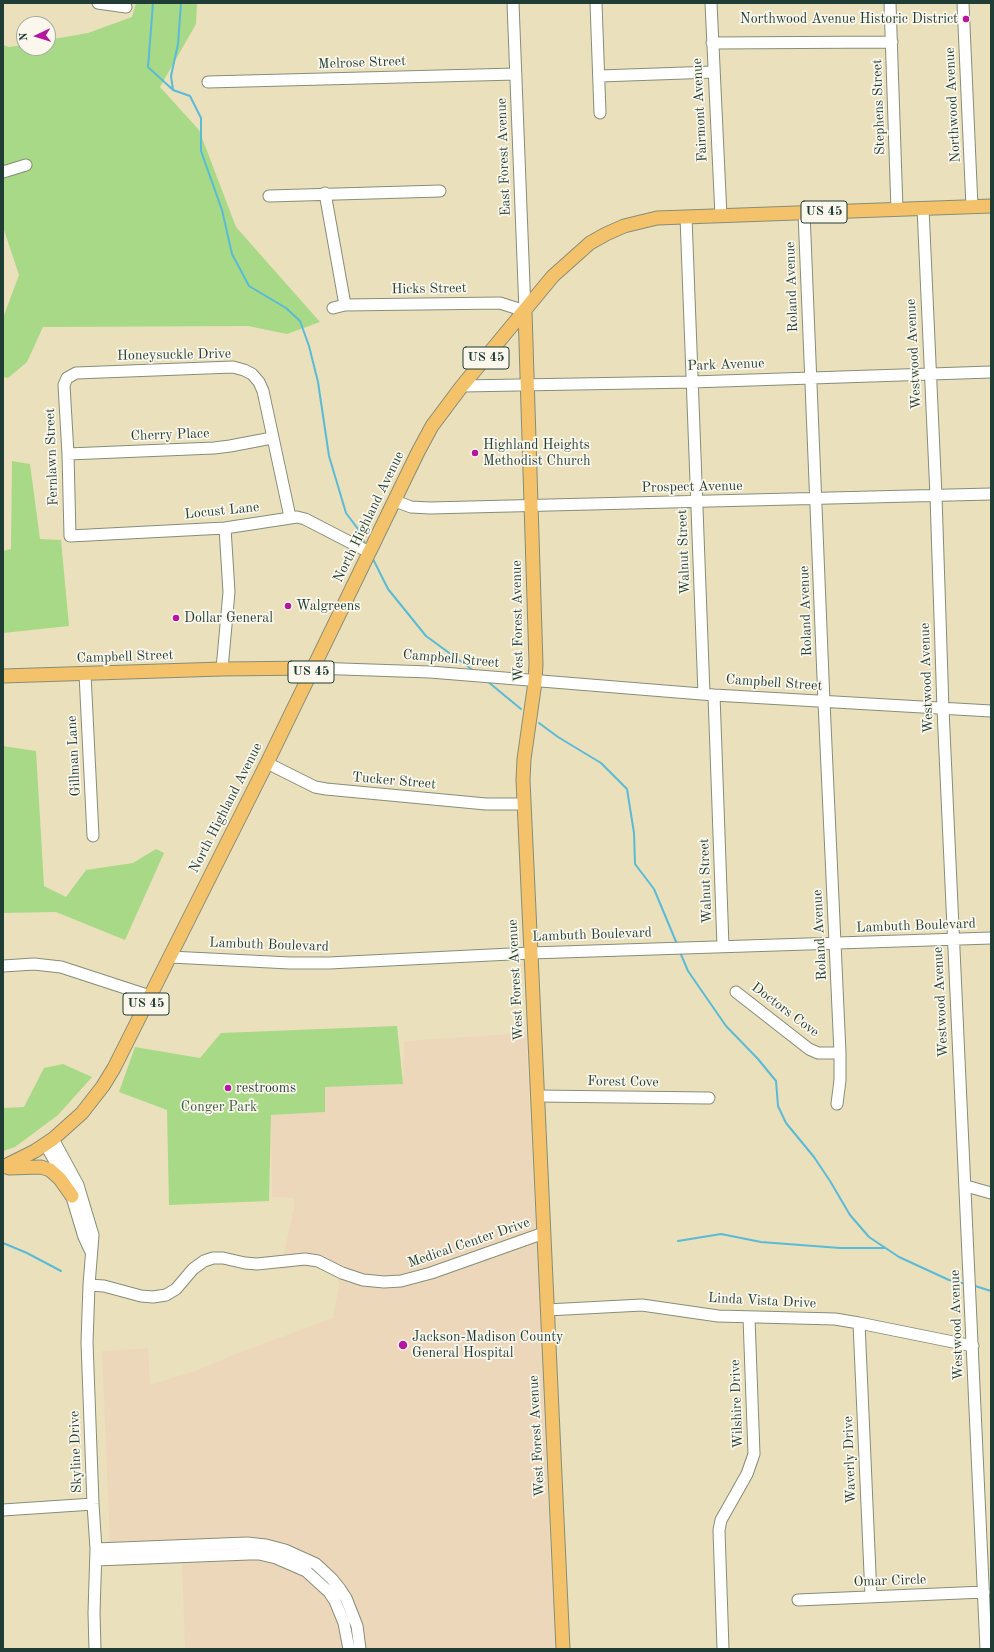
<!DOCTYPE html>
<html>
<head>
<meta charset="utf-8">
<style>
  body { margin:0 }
  #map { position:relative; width:994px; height:1652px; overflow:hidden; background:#ebe0bc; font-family:"Old Standard TT",serif }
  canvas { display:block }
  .frame { position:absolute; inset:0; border:4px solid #1f3d34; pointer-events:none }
  .north { position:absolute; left:16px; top:16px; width:40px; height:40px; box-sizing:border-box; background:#fbf7ec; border:1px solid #a3ada2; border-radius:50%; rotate:266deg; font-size:11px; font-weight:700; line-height:16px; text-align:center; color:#1f3d34 }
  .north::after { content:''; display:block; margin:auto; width:14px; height:18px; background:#b5179e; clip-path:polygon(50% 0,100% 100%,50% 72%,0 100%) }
</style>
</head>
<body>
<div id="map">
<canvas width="994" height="1652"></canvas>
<div class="frame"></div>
<div class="north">N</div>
</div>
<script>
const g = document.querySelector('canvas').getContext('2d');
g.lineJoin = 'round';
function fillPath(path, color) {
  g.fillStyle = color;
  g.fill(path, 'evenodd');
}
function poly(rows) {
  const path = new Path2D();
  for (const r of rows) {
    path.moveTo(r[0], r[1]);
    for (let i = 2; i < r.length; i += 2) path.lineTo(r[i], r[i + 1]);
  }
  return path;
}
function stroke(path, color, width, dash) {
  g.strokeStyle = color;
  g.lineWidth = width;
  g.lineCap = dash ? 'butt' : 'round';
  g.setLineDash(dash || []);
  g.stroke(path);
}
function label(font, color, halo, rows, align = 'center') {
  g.font = font + ' "Old Standard TT",serif';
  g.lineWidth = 3.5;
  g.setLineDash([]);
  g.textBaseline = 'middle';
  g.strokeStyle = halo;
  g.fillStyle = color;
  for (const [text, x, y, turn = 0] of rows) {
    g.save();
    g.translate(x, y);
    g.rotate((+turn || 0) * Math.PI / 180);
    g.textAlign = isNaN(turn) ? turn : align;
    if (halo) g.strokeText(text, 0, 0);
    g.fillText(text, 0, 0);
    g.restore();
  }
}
const built = poly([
  [526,1033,540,1307,550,1552,556,1649,185,1649,182,1564,111,1566,102,1351,148,1348,150,1384,156,1383,196,1371,233,1355,333,1318,339,1285,337,1278,328,1272,315,1267,294,1267,280,1270,294,1208,294,1198,272,1197,271,1115,324,1112,324,1087,403,1084,404,1041]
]);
const green = poly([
  [136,3,197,3,196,24,160,87,199,130,236,227,320,322,287,334,248,326,43,327,27,362,8,378,3,377,3,318,19,275,3,227,3,45,9,47,24,45,24,48,48,48,48,40,88,33,132,17],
  [12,461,30,464,40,539,61,540,69,626,3,633,3,551,11,549],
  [3,746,36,751,44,886,66,897,86,870,133,863,156,849,164,853,125,940,56,912,3,913],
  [397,1026,403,1084,325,1087,325,1112,271,1115,269,1201,169,1205,167,1110,119,1092,135,1047,200,1058,221,1033],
  [63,1064,92,1077,58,1115,15,1147,3,1151,3,1108,24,1107,44,1068]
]);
const stream = poly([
  [153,3,148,67,172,89],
  [181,3,178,44,171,76,173,90,190,96,201,118,201,151,222,210,232,254,249,286,286,308,300,321,309,346,318,382,329,456,346,513,358,529,365,544],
  [373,559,388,589,426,636,474,671],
  [487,681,521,709],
  [539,723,558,737,601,763,627,789,634,833,635,864,654,889,677,944],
  [680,952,688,971,726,1026,758,1059,776,1081,778,1106,786,1123,814,1157,830,1181,850,1215,869,1237,899,1257,949,1280,966,1284],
  [678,1241,721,1234,761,1242,840,1248,885,1248],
  [3,1243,27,1253,61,1271],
  [972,1285,991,1291]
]);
const minor = poly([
  [98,3,126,7],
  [596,3,600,113],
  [711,3,721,216],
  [890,3,897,210],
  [963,3,972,207],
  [712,43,892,42],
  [600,76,713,72],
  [208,82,516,74],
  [3,172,26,165],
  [325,193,345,305],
  [269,196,440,191],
  [923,208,936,496,943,709,986,1649],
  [804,213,824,702,840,1053,840,1080,837,1104],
  [686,217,704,694],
  [333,308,345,305,500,303,525,311,513,3],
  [462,386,692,382,991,372],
  [68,454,214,448,230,446,272,438],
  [395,501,411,507,430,508,991,494],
  [290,517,263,391,259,382,252,374,244,370,233,367,76,373,67,378,64,385,68,454,70,536,225,528,297,517,305,519,369,552],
  [313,668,430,672,714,695,991,711],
  [222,669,229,592,225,528],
  [85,674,93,836],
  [714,695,723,946],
  [267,763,315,787,326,789,486,804,524,804],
  [170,957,290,963,329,963,531,953,991,938],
  [3,966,34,964,61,967,150,996],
  [736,992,809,1049,818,1053,840,1053],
  [537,1096,709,1098],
  [53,1139,78,1185,93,1235,89,1285,87,1342,93,1504,96,1549,94,1613,95,1649],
  [45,1144,68,1184,84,1237,91,1252],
  [966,1186,991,1193],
  [89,1285,104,1286,141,1296,153,1297,166,1295,176,1289,193,1269,204,1261,213,1258,223,1258,245,1263,257,1264,305,1259,318,1261,342,1273,363,1280,384,1282,401,1281,431,1273,544,1233],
  [547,1310,642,1305,718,1316,835,1319,859,1323,973,1346],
  [859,1323,871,1596],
  [3,1510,93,1504],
  [96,1549,247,1543,266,1545,285,1550,316,1564,332,1579,340,1589,346,1598,357,1626,360,1649],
  [96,1560,249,1554,259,1554,276,1558,306,1571,329,1592,335,1601,344,1623,349,1649],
  [798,1600,984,1592],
  [723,1649,719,1530,721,1520,725,1513,747,1474,754,1454,749,1318]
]);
const major = poly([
  [525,311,536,664,535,682,524,759,523,780,563,1649],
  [3,676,222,669,313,668],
  [3,1167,35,1151,53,1139,82,1113,103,1086,114,1068,267,763,418,452,432,426,462,386,553,276,590,243,606,234,624,226,657,218,991,206],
  [9,1168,41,1167,50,1170,60,1179,72,1196]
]);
const markers = [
  [966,19,4,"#b5179e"],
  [475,453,4,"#b5179e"],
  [288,606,4,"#b5179e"],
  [176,618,4,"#b5179e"],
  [228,1088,4,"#b5179e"],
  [403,1345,5,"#b5179e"]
];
const shields = [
  [824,212,46],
  [486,358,46],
  [311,672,46],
  [146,1004,46]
];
const shieldNames = [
  ["US 45",824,212],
  ["US 45",486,358],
  ["US 45",311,672],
  ["US 45",146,1004]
];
const poiNames = [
  ["Northwood Avenue Historic District",958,19,"right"],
  ["Highland Heights",483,445],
  ["Methodist Church",483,461],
  ["Walgreens",296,606],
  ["Dollar General",184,618],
  ["restrooms",236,1088],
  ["Jackson-Madison County",412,1337],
  ["General Hospital",412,1353]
];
const streetNames = [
  ["Melrose Street",362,63,-2],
  ["Northwood Avenue",953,105,-93],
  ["Stephens Street",879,107,-92],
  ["Fairmont Avenue",700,110,-93],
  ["East Forest Avenue",504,157,-92],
  ["Roland Avenue",792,287,-92],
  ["Hicks Street",429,289,-1],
  ["Westwood Avenue",914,354,-93],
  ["Honeysuckle Drive",174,355,-1],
  ["Park Avenue",726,365,-2],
  ["Cherry Place",170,435,-2],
  ["Fernlawn Street",52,457,-92],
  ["Prospect Avenue",692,487,-1],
  ["Locust Lane",222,511,-6],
  ["North Highland Avenue",369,517,-64],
  ["Walnut Street",684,552,-92],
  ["Roland Avenue",806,611,-92],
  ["West Forest Avenue",518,621,-91],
  ["Campbell Street",125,657,-2],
  ["Campbell Street",451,659,5],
  ["Westwood Avenue",927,678,-92],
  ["Campbell Street",774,683,4],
  ["Gillman Lane",74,756,-93],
  ["Tucker Street",394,781,5],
  ["North Highland Avenue",226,808,-63],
  ["Walnut Street",706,881,-92],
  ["Lambuth Boulevard",916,926,-2],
  ["Lambuth Boulevard",592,935,-2],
  ["Roland Avenue",820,935,-93],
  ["Lambuth Boulevard",269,945,2],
  ["West Forest Avenue",516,980,-93],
  ["Westwood Avenue",941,1002,-93],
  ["Doctors Cove",785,1010,37],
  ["Forest Cove",623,1082,1],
  ["Medical Center Drive",469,1243,-19],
  ["Linda Vista Drive",762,1301,3],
  ["Westwood Avenue",957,1325,-92],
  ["Wilshire Drive",737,1404,-92],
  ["West Forest Avenue",537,1436,-93],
  ["Skyline Drive",76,1452,-92],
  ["Waverly Drive",850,1460,-92],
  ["Omar Circle",890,1581,-2]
];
const parkNames = [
  ["Conger Park",219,1107]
];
fillPath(built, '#edd7bb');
fillPath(green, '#a7d987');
stroke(stream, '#59bbd7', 2);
stroke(minor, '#858e78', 13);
stroke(major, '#858e78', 15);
stroke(minor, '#fff', 11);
stroke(major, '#f3c26a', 13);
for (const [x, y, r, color] of markers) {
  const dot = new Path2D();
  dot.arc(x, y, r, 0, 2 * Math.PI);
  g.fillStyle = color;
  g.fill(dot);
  stroke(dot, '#fbf7ec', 1.5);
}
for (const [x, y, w] of shields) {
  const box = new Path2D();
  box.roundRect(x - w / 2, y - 11, w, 22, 3);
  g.fillStyle = '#fbf7ec';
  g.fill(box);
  stroke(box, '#1f3d34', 1);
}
label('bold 13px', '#1f3d34', null, shieldNames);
label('14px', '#1f3d34', '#fbf7ec', poiNames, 'left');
label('14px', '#1f3d34', '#fbf7ec', streetNames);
label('14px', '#3a5c45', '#fbf7ec', parkNames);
</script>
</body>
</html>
